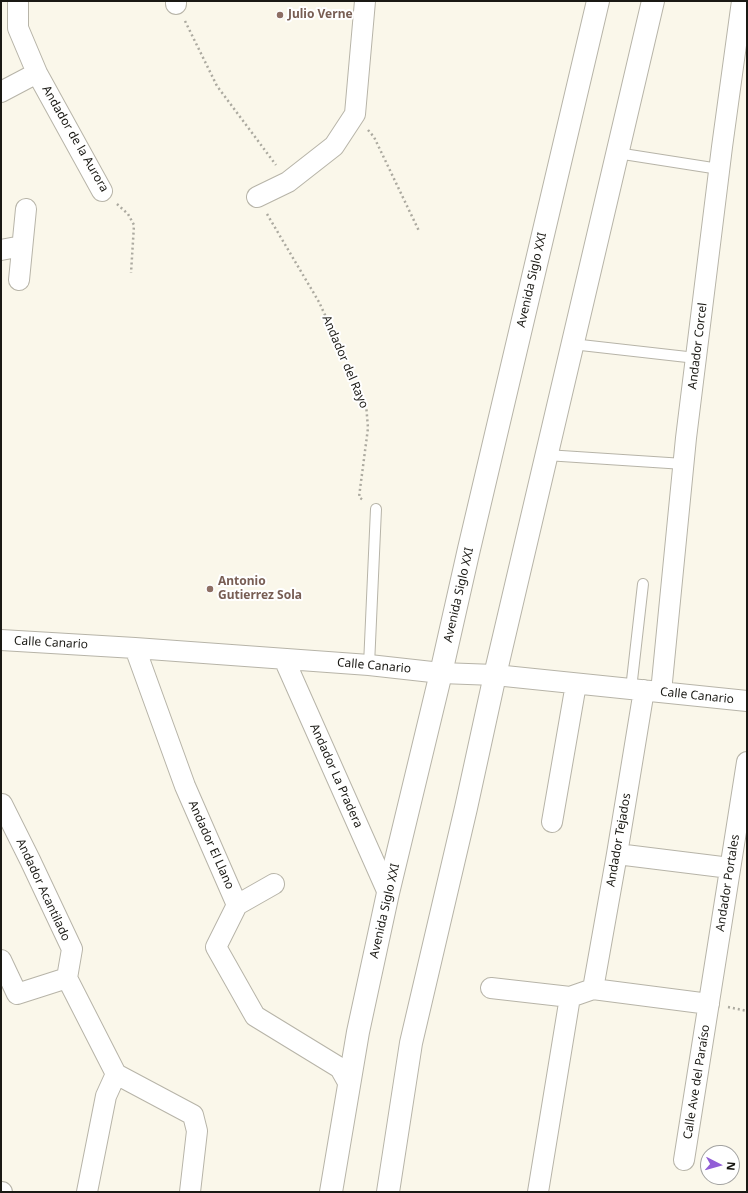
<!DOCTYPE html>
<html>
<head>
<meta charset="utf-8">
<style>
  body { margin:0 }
  #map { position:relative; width:748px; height:1193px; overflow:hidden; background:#faf7ea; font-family:"Noto Sans",sans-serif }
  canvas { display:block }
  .frame { position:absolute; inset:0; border:2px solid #1a1914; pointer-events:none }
  .north { position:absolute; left:700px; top:1145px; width:40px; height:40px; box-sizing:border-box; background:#fff; border:1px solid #a3a3a1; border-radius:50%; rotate:96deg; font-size:11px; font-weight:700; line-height:16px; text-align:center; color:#1a1914 }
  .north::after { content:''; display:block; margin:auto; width:14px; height:18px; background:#925ed7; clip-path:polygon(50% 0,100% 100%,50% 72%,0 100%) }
</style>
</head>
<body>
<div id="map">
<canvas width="748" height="1193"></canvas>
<div class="frame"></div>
<div class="north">N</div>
</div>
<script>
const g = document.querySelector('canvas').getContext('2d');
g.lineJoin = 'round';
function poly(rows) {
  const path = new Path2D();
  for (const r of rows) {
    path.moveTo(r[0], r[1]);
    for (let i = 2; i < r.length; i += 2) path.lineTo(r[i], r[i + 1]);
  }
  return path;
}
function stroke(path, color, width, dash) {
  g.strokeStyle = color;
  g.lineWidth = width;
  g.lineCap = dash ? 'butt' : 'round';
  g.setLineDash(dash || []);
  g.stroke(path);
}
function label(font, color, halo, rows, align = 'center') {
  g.font = font + ' "Noto Sans",sans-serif';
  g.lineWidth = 4;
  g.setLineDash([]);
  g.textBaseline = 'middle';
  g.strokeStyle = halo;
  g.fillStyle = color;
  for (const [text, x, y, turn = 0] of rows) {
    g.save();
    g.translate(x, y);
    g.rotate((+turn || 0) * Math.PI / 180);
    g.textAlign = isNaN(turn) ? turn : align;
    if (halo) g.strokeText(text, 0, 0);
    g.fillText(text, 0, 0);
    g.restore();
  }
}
const path = poly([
  [185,21,217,86,276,165],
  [368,130,374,137,419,231],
  [117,204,128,214,134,225,131,273],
  [267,214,319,302,366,404,368,428,359,497,364,501],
  [728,1007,747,1011]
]);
const lane = poly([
  [617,153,719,169],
  [572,344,696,358],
  [546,455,684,464],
  [369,665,376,509],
  [631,689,643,584]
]);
const street = poly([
  [18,1,18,28,37,73,102,191],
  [176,1,176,4],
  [1,92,37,73],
  [257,197,288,182,334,146,355,114,365,1],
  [1,250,22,246],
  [19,280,26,209],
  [1,640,135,648,369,665,441,673,495,675,747,701],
  [135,648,185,786,237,905],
  [284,659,388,893],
  [661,692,686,438,722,147,742,1],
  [2,804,30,860,72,949,67,978],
  [552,822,576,684],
  [617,854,730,868],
  [274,884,237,905,216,947,255,1016,340,1068,349,1084],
  [1,960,17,994,67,978],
  [67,978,116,1074,106,1096,87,1192],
  [491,988,570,997,593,989,709,1004],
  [593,989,617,854,644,690],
  [116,1074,193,1115,197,1131,190,1192],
  [684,1160,747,762],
  [1,1192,2,1192],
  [538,1192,570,997]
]);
const highway = poly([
  [331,1192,358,1032,388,893,441,673,469,549,598,1],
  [388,1192,411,1043,466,808,495,675,653,1]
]);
const markers = [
  [280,15,4,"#8d6e63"],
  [210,589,4,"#8d6e63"]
];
const educationNames = [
  ["Julio Verne",288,15],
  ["Antonio",218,582],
  ["Gutierrez Sola",218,596]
];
const streetNames = [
  ["Andador de la Aurora",75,139,60],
  ["Avenida Siglo XXI",532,280,-77],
  ["Andador Corcel",698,346,-83],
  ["Andador del Rayo",345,362,67],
  ["Avenida Siglo XXI",459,595,-77],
  ["Calle Canario",51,643,3],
  ["Calle Canario",374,666,5],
  ["Calle Canario",697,696,6],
  ["Andador La Pradera",336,776,66],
  ["Andador Tejados",619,840,-80],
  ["Andador El Llano",211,845,66],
  ["Andador Portales",728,883,-81],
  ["Andador Acantilado",43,890,65],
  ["Avenida Siglo XXI",385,911,-77],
  ["Calle Ave del Paraíso",697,1082,-81]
];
stroke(lane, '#b7b4a8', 12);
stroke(street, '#b7b4a8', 22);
stroke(highway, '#b7b4a8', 24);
stroke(path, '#acaaa0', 2.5, [2, 3]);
stroke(lane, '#fff', 10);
stroke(street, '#fff', 20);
stroke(highway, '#fff', 22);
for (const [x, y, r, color] of markers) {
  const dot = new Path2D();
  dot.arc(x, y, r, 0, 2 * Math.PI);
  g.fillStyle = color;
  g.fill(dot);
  stroke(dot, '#fff', 1.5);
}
label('bold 12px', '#785e54', '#fff', educationNames, 'left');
label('12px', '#1a1914', '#fff', streetNames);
</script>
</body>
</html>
